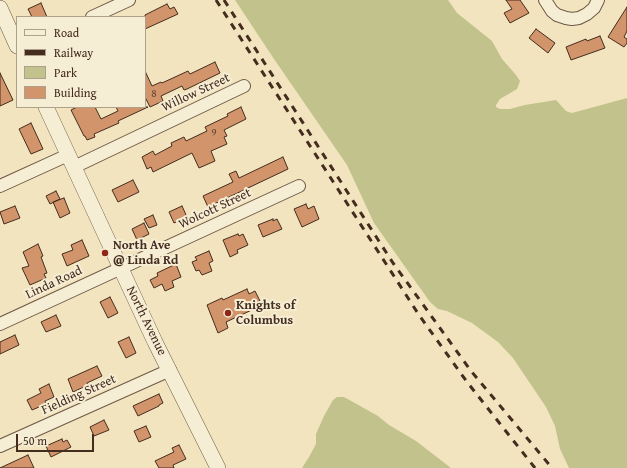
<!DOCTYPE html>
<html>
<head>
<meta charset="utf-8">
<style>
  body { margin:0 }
  #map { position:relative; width:627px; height:468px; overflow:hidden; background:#f1e4be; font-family:"Gentium Book Plus",serif }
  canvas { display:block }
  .legend { position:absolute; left:16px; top:16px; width:130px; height:92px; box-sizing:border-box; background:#f6edd5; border:1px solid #afa08c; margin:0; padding:5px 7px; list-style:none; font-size:12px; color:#442c1e }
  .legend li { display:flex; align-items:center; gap:8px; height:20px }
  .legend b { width:20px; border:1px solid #afa08c }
  .scale { position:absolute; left:16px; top:434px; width:78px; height:18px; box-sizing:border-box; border:2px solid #442c1e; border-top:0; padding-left:5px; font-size:12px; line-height:14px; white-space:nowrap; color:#442c1e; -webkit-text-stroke:3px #f6edd5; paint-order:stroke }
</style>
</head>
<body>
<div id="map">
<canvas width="627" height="468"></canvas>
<ul class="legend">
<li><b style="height:5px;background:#f6edd5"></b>Road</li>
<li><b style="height:5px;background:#442c1e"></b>Railway</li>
<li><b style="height:11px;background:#c2c28c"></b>Park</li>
<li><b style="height:11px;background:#d2946a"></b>Building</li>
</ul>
<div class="scale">50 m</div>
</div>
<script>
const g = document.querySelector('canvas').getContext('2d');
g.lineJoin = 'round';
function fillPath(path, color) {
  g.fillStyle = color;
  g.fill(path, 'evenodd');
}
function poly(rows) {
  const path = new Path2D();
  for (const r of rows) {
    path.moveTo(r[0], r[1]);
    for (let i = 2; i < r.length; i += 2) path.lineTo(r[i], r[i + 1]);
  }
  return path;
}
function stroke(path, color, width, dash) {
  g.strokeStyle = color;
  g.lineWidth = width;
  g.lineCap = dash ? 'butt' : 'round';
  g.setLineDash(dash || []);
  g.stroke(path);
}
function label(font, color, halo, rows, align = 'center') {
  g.font = font + ' "Gentium Book Plus",serif';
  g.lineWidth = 4;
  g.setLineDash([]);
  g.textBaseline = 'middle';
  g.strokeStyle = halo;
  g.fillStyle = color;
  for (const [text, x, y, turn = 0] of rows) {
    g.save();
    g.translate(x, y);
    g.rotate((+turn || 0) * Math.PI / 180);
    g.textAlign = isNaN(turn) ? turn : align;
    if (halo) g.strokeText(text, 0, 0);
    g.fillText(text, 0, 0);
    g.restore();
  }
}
const green = poly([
  [235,0,448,0,457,13,492,41,502,59,516,75,520,81,517,89,500,99,496,105,496,107,500,109,510,109,525,105,556,100,566,111,572,113,627,98,627,468,569,468,560,449,555,426,546,407,513,358,498,342,472,323,447,311,438,309,430,302,374,223,347,165,274,59],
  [337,397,344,397,378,416,389,425,416,441,451,468,302,468,309,457,316,444,316,434,324,416,333,400]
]);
const building = poly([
  [506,0,520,0,529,13,510,23,504,13,512,9,506,0],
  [41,3,47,17,32,17,28,9,41,3],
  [167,4,170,9,174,7,178,14,145,29,145,15,167,4],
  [627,7,627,31,624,37,627,39,627,43,624,47,608,37,627,7],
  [536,29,555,43,548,53,529,38,536,29],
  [600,36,605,48,571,60,566,47,586,39,587,41,600,36],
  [215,62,220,73,187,89,184,90,182,86,161,96,163,101,150,107,145,97,145,71,152,86,161,82,162,83,188,71,190,74,215,62],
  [0,73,13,100,0,106,0,73],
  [77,107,95,107,101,119,118,111,116,107,148,107,118,121,119,123,94,134,95,137,87,140,85,136,84,136,71,110,77,107],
  [241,107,246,119,224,130,227,136,224,137,227,144,211,151,215,161,199,168,192,153,153,172,151,167,147,169,142,157,153,151,155,155,172,146,171,143,184,137,186,141,207,131,205,127,228,116,227,114,241,107],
  [31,123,43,149,31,154,19,129,31,123],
  [283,157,288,169,208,207,203,196,233,182,229,174,236,171,239,178,283,157],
  [133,180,139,192,118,202,112,190,133,180],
  [56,191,60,199,50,204,46,196,56,191],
  [64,198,70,213,60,218,53,202,64,198],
  [306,204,308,209,314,206,319,219,302,227,294,209,306,204],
  [15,206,20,218,4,224,0,212,15,206],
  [182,206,187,217,174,223,169,212,182,206],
  [153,215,157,225,149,228,144,219,153,215],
  [273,219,273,221,277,219,282,229,263,237,258,225,273,219],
  [144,223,149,234,137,240,132,229,144,223],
  [238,234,239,236,243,234,248,245,237,250,238,253,230,257,223,240,238,234],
  [82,240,89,256,67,266,62,254,73,250,71,245,82,240],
  [38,244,43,256,41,257,47,273,44,274,46,278,30,285,22,268,29,266,23,252,38,244],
  [209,251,213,261,209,263,212,271,202,275,199,270,196,271,192,262,197,260,195,257,209,251],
  [176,264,181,277,172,281,174,287,165,291,162,284,154,288,150,280,158,276,157,273,176,264],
  [247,289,249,294,255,291,260,301,253,304,256,308,226,322,228,328,218,333,207,305,222,298,223,300,247,289],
  [110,297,118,313,108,318,100,302,110,297],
  [56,315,61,326,46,332,41,322,56,315],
  [15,335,19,345,0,354,0,342,15,335],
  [129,337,136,353,126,358,118,342,129,337],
  [97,366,102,376,87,383,88,385,73,392,68,379,97,366],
  [49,384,54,397,45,401,46,404,32,410,27,400,41,393,39,389,49,384],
  [159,394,163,403,159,405,159,406,138,416,133,406,159,394],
  [104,420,109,430,94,436,90,427,104,420],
  [146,426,151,437,139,442,134,431,146,426],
  [62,439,63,442,67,440,71,447,51,457,46,446,62,439],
  [179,445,186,459,173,465,174,468,159,468,155,461,174,452,172,448,179,445],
  [28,455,34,468,0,468,28,455]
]);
const minor = poly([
  [545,0,552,11,557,15,566,18,572,19,579,18,587,14,594,8,598,0],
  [92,17,129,0],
  [74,167,244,86],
  [0,186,68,155],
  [0,324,299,186],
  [0,446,170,370]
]);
const tertiary = poly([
  [0,8,17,46],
  [46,107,155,342,218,468]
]);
const rail = poly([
  [216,0,419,315,467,382,535,468],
  [224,0,393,263,471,371,552,468]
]);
const markers = [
  [105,253,4,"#8f2418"],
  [228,313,4,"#8f2418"]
];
const numberNames = [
  ["8",154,94],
  ["9",214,133]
];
const streetNames = [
  ["Willow Street",196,93,-25],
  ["Wolcott Street",215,209,-25],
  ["Linda Road",54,283,-25],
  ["North Avenue",146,321,64],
  ["Fielding Street",79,395,-24]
];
const poiNames = [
  ["North Ave",113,246],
  ["@ Linda Rd",113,261],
  ["Knights of",236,306],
  ["Columbus",236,321]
];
fillPath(green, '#c2c28c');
fillPath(building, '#d2946a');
stroke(building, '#442c1e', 1);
stroke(minor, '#6f5a46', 14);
stroke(tertiary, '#6f5a46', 16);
stroke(minor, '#f6edd5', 12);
stroke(tertiary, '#f6edd5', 15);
stroke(rail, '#442c1e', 3, [7, 7]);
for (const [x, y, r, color] of markers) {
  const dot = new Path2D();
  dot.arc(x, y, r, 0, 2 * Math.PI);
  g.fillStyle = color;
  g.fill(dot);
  stroke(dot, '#f6edd5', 1.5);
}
label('11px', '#684631', null, numberNames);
label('13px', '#442c1e', '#f6edd5', streetNames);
label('bold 13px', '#442c1e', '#f6edd5', poiNames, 'left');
</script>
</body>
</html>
